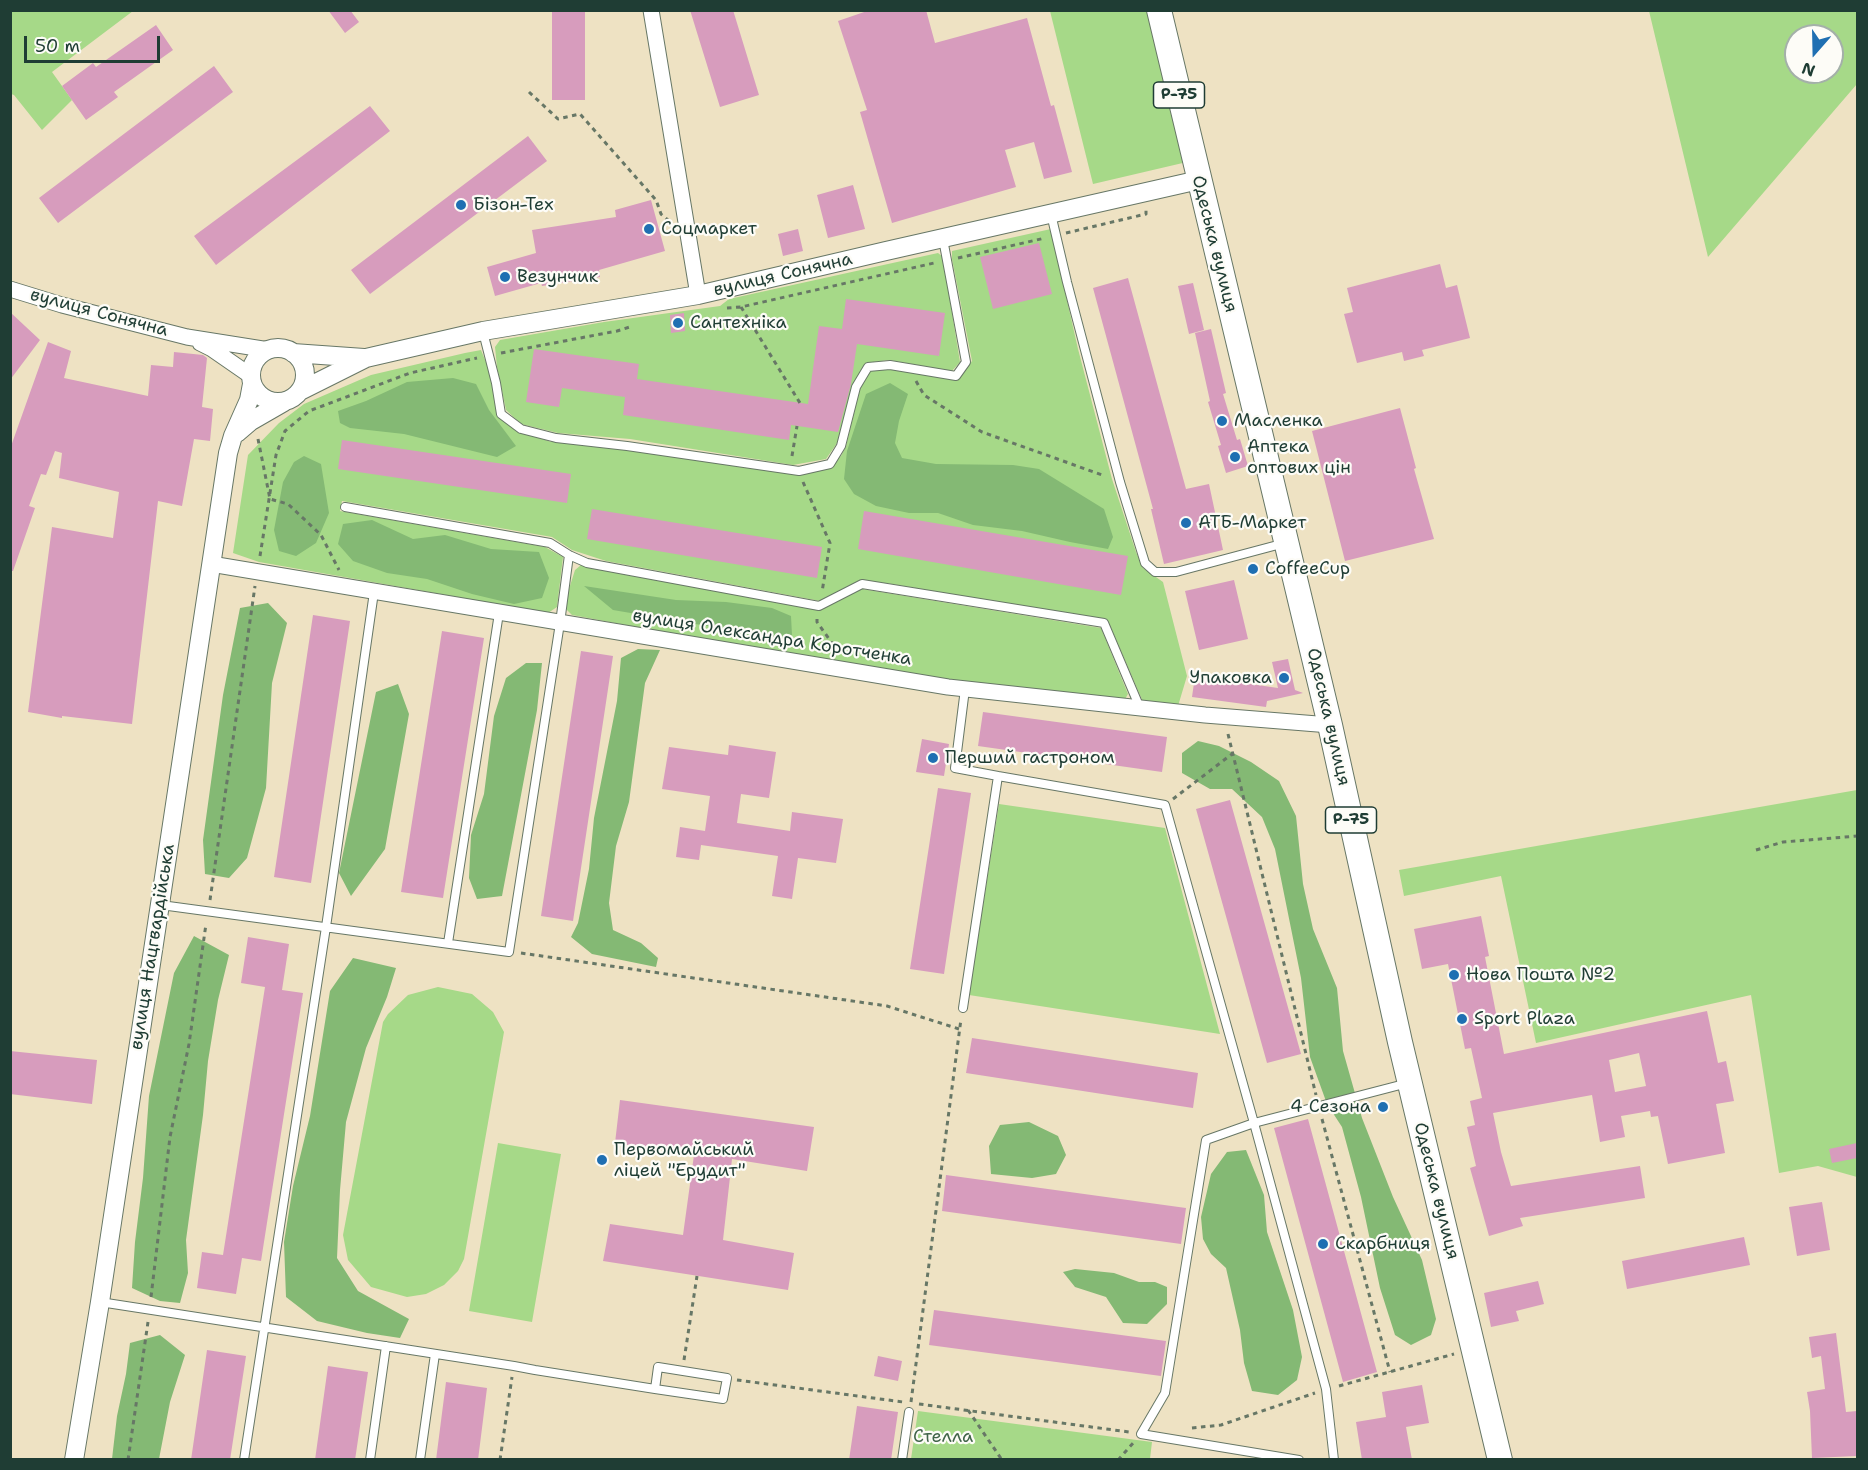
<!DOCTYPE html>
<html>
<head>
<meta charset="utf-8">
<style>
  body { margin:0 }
  #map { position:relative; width:1868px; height:1470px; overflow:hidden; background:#eee2c3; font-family:"Shantell Sans",sans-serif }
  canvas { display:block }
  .frame { position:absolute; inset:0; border:12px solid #1f3d34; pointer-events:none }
  .north { position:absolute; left:1784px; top:24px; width:60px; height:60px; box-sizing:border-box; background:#fdfcf7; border:2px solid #a4b0a9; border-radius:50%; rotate:200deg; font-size:16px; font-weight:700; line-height:24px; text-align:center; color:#1f3d34 }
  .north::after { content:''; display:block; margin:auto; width:21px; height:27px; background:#1f6fb2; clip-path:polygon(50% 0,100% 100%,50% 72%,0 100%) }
  .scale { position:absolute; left:24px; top:36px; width:136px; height:27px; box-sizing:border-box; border:3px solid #1f3d34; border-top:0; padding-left:8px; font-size:18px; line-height:21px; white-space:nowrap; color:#1f3d34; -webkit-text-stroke:4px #fdfcf7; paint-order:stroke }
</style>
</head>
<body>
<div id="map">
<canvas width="1868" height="1470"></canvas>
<div class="frame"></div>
<div class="north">N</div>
<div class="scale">50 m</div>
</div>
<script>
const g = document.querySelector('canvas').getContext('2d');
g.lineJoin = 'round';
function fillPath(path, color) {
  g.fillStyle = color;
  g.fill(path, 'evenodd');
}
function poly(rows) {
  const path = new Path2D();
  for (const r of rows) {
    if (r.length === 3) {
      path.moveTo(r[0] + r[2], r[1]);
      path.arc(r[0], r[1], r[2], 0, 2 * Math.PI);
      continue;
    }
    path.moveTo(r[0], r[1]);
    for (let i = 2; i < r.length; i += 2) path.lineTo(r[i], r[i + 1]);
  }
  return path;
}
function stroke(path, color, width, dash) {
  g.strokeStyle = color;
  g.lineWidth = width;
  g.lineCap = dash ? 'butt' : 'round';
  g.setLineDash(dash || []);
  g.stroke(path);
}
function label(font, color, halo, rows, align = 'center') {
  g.font = font + ' "Shantell Sans",sans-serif';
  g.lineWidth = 4.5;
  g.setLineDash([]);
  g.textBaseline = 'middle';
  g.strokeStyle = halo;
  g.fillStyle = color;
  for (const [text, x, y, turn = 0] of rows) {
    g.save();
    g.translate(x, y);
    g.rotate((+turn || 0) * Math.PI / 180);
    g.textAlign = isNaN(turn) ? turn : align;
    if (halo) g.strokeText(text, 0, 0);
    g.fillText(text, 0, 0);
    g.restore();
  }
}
const green = poly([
  [10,11,133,11,52,72,72,100,42,130,14,95,11,94],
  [1050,11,1149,11,1187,162,1093,184],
  [1649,11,1857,11,1857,84,1708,257],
  [1796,36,1832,36,1832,72,1796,72],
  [1051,229,1078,349,1112,479,1136,552,1143,568,1163,582,1187,676,1178,706,1143,702,1108,621,892,584,860,580,820,601,606,561,572,550,552,537,342,501,340,511,545,547,563,557,557,607,548,613,259,562,233,553,248,455,279,423,304,404,371,375,465,353,481,350,488,367,499,417,519,431,551,442,587,442,799,471,830,464,841,456,846,446,860,389,870,371,889,369,956,380,972,361,952,259,952,251],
  [938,253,943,257,960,362,952,371,889,360,866,363,855,384,848,401,844,433,826,459,793,465,630,439,558,433,521,424,506,410,497,367,495,347,500,340,604,322,720,306,729,299],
  [581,565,818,610,862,589,1101,628,1128,694,1124,701,964,684,717,642,572,615,566,609,569,589,575,570],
  [1857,790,1857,1177,1818,1166,1779,1173,1751,995,1536,1043,1501,876,1404,896,1399,870],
  [999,804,1165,828,1220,1034,969,995],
  [438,987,472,994,493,1012,504,1032,464,1259,458,1271,444,1285,426,1294,407,1297,371,1287,348,1260,343,1235,383,1022,388,1014,408,995],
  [498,1143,561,1154,532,1322,469,1311],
  [918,1411,1152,1442,1150,1459,911,1459]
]);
const forest = poly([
  [453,378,476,384,489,410,516,446,497,457,404,434,350,428,340,423,338,411,366,401,407,382],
  [890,383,908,394,899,421,895,443,902,458,936,464,1013,465,1039,469,1104,509,1113,537,1108,549,1070,542,1022,531,973,525,938,513,909,513,876,506,854,494,844,479,847,451,866,394],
  [304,456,321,464,329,513,316,543,296,556,279,551,274,530,283,482,294,462],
  [372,520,413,539,445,535,491,549,539,552,549,578,542,598,514,604,472,594,427,579,387,573,353,561,338,544,343,524],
  [584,586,676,600,726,602,772,608,791,616,792,635,776,643,719,628,613,610],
  [268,603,287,623,272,683,266,788,247,858,229,878,205,874,203,840,223,695,240,608],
  [638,649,660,650,645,683,629,802,616,846,609,903,613,930,641,943,658,958,656,967,592,954,571,937,578,923,589,869,594,818,617,701,621,658],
  [526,663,542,663,537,710,502,896,477,899,469,878,471,835,484,794,494,716,506,678],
  [398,684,409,714,385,849,351,896,339,873,376,692],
  [1198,741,1219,746,1251,762,1279,781,1296,816,1303,884,1313,929,1337,988,1343,1051,1362,1118,1393,1197,1422,1260,1436,1319,1431,1335,1411,1345,1395,1335,1380,1288,1361,1197,1342,1127,1327,1104,1310,1057,1301,978,1275,849,1262,817,1232,789,1210,789,1182,773,1182,753],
  [194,936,229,955,218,1000,208,1061,203,1115,186,1240,188,1273,180,1303,160,1301,132,1288,135,1242,143,1178,149,1096,174,973],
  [353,958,396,968,387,997,366,1048,346,1122,340,1190,337,1258,358,1291,409,1319,400,1338,367,1333,317,1321,286,1297,284,1242,293,1186,310,1116,330,991],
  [1029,1122,1058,1136,1066,1155,1056,1174,1032,1178,991,1174,989,1146,1000,1125],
  [1246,1150,1264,1195,1267,1232,1293,1310,1302,1357,1297,1380,1278,1395,1252,1391,1244,1363,1240,1330,1226,1268,1211,1254,1203,1239,1201,1217,1211,1174,1227,1152],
  [1075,1269,1114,1273,1139,1282,1155,1282,1167,1287,1167,1304,1147,1324,1123,1323,1106,1297,1075,1287,1063,1272],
  [160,1335,185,1355,170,1402,159,1459,112,1459,117,1416,126,1374,130,1343]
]);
const building = poly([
  [328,10,350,10,359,22,345,33],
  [552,10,585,10,585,100,552,100],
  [690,10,733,10,759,95,720,107],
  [870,10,926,10,935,43,1027,18,1051,106,1054,105,1072,172,1044,179,1034,142,1005,150,1016,187,892,223,860,112,867,110,838,21],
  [156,25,173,50,114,92,118,97,86,120,62,86,93,63,96,67],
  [214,66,233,92,58,223,39,198],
  [370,106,390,131,216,265,194,236],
  [528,136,547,161,370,294,351,270],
  [853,185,865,229,828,238,817,195],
  [651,200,665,251,599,270,600,277,542,286,541,283,495,296,487,267,536,253,532,230,616,217,615,210],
  [798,229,803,251,783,256,778,234],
  [1039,243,1052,294,993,309,980,257],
  [1440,264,1446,288,1457,285,1470,338,1422,350,1424,356,1404,361,1402,352,1357,363,1344,314,1353,312,1347,288],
  [1128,278,1186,489,1209,484,1223,550,1164,564,1151,509,1153,509,1093,288],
  [1193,283,1204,330,1189,334,1178,286],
  [846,299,945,313,939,356,857,344,851,384,838,432,791,425,789,440,623,415,625,397,562,388,559,407,526,402,534,349,639,364,637,379,808,404,819,326,842,329],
  [10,312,40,340,10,380],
  [684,313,685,331,671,333,670,315],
  [1211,329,1226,393,1223,394,1237,440,1240,439,1248,466,1226,473,1218,446,1221,445,1208,402,1210,401,1195,333],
  [48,342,71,351,64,378,148,396,151,365,173,367,174,352,203,355,207,358,202,407,213,409,210,441,194,439,182,506,158,501,132,724,62,716,62,718,28,712,52,527,113,538,119,492,59,478,62,453,55,451,46,475,41,474,29,506,35,508,13,571,10,571,10,449],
  [1400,408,1416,468,1414,469,1434,539,1345,561,1312,431],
  [342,440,571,474,567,503,338,469],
  [592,509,822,547,817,578,587,539],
  [864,511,1128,556,1121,595,858,549],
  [1234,580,1248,639,1199,650,1185,591],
  [313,615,350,621,311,883,274,877],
  [442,631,484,638,443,898,401,892],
  [581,651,613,656,573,921,541,916],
  [1288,659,1295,690,1303,693,1267,701,1266,707,1192,697,1195,676,1278,688,1272,662],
  [983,712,1167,737,1162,772,978,746],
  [922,739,949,744,944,776,916,772],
  [729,745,776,752,769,798,741,794,737,823,790,831,792,812,843,819,836,863,798,858,792,899,772,896,778,856,701,845,699,860,676,857,680,827,705,831,710,796,662,789,669,747,728,755],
  [938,788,971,793,944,974,910,969],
  [1230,800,1301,1054,1267,1063,1196,809],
  [1481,916,1489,956,1485,957,1504,1054,1707,1011,1718,1063,1726,1061,1734,1101,1716,1104,1725,1153,1668,1164,1658,1116,1651,1117,1650,1111,1621,1116,1625,1137,1600,1142,1592,1095,1493,1113,1501,1152,1511,1186,1640,1166,1645,1198,1520,1218,1523,1226,1489,1236,1470,1168,1476,1166,1467,1127,1475,1125,1470,1101,1482,1098,1471,1048,1465,1049,1448,964,1422,969,1414,929],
  [1639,1053,1646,1086,1615,1092,1609,1060],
  [248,937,289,944,282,990,303,993,261,1261,242,1258,236,1294,197,1288,202,1252,223,1255,265,987,241,983],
  [972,1038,1198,1073,1193,1108,966,1073],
  [10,1051,97,1060,92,1104,10,1094],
  [620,1100,814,1127,807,1171,732,1159,723,1240,794,1253,788,1290,603,1261,610,1224,683,1235,694,1155,615,1143],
  [1308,1119,1377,1372,1343,1382,1274,1128],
  [1857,1143,1857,1158,1832,1163,1829,1149],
  [946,1175,1186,1208,1181,1244,942,1211],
  [1822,1202,1830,1250,1797,1256,1789,1207],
  [1744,1237,1750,1265,1627,1289,1622,1261],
  [1538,1281,1544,1304,1516,1311,1519,1321,1491,1327,1484,1293],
  [934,1310,1166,1341,1161,1376,929,1345],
  [1836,1333,1846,1412,1857,1411,1857,1456,1812,1458,1810,1411,1807,1392,1825,1389,1821,1356,1812,1358,1809,1337],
  [207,1350,246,1356,230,1460,191,1460],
  [878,1356,902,1361,898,1381,874,1376],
  [328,1366,368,1372,355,1460,315,1460],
  [446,1382,487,1388,478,1460,436,1460],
  [1422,1385,1429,1423,1406,1427,1412,1460,1362,1460,1356,1422,1386,1417,1382,1392],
  [857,1406,898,1412,891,1460,849,1460]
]);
const path = poly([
  [529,92,558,119,580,114,656,200,661,214,668,220],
  [1066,233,1146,214,1146,210],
  [958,258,1045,238],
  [741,307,800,403],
  [727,308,741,307,934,263],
  [501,353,617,331,633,326],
  [916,381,924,395,982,432,1105,476],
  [258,439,270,499,288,504,321,535,339,570],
  [792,456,797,426],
  [803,482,830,543,822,592],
  [260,556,276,455,285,431,309,411,410,373,477,358],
  [817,619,817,622,839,653],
  [1228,734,1316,1095],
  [1173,799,1232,754],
  [1756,850,1783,842,1858,836],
  [210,900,255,586],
  [521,953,887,1006,959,1029],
  [1322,1119,1390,1372],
  [151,1297,170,1137,189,1044,206,924],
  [684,1360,697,1276],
  [737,1380,903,1402],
  [1339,1386,1454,1354],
  [911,1402,961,1019],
  [919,1404,1129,1432],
  [968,1410,1002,1460],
  [1192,1428,1221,1425,1315,1393],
  [128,1460,148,1322],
  [500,1460,512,1377],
  [1118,1460,1134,1442]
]);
const service = poly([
  [1051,214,1067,282,1120,482,1145,563,1155,572,1176,572,1285,543],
  [483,332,496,383,501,414,521,429,556,438,627,446,799,471,830,464,841,446,856,387,868,367,890,365,956,376,966,362,943,239],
  [345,507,550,543,569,555,587,563,819,606,862,584,1104,623,1140,708],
  [998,776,1165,805,1254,1123,1326,1389,1334,1460],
  [161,905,509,952,560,623,569,555],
  [448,943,499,613],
  [963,1008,998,776,955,768,965,689],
  [100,1302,514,1366,535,1370,655,1389,723,1399,727,1378,658,1367,655,1389],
  [244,1460,326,927,374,592],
  [370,1460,386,1346],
  [420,1460,435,1354],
  [902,1460,909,1412],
  [1299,1460,1141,1434,1165,1393,1206,1140,1254,1123,1408,1083]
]);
const minor = poly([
  [651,10,698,295],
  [10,289,62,305,187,337,269,350],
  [200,343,212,349,251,376],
  [211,564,948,687,1205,715,1330,725]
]);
const tertiary = poly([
  [278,375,27],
  [293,353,364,358],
  [300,391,366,358,483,331,698,295,886,251,1199,180],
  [237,433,251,421,284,402],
  [74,1460,100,1302,228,453,233,436,249,400,252,384]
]);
const primary = poly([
  [1159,10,1330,725,1400,1042,1500,1460]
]);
const markers = [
  [461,205,6,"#1f6fb2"],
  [649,229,6,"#1f6fb2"],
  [505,277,6,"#1f6fb2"],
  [678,323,6,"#1f6fb2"],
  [1222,421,6,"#1f6fb2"],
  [1235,457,6,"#1f6fb2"],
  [1186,523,6,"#1f6fb2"],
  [1253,569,6,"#1f6fb2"],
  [1284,678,6,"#1f6fb2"],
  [933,758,6,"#1f6fb2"],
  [1454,975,6,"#1f6fb2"],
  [1462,1019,6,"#1f6fb2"],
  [1383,1107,6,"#1f6fb2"],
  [602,1160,6,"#1f6fb2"],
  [1323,1244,6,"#1f6fb2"]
];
const shields = [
  [1179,95,51],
  [1351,820,51]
];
const shieldNames = [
  ["Р-75",1179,95],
  ["Р-75",1351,820]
];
const poiNames = [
  ["Бізон-Тех",473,205],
  ["Соцмаркет",661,229],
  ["Везунчик",517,277],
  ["Сантехніка",690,323],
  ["Масленка",1234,421],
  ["Аптека",1247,447],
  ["оптових цін",1247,468],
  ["АТБ-Маркет",1198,523],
  ["CoffeeCup",1265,569],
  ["Упаковка",1272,678,"right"],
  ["Перший гастроном",945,758],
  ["Нова Пошта №2",1466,975],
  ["Sport Plaza",1474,1019],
  ["4 Сезона",1371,1107,"right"],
  ["Первомайський",614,1150],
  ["ліцей \"Ерудит\"",614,1171],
  ["Скарбниця",1335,1244]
];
const streetNames = [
  ["Одеська вулиця",1214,244,76],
  ["вулиця Сонячна",783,275,-13],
  ["вулиця Сонячна",99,313,15],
  ["вулиця Олександра Коротченка",772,638,9],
  ["Одеська вулиця",1328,717,77],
  ["вулиця Нацгвардійська",153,947,-81],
  ["Одеська вулиця",1436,1191,76]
];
const parkNames = [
  ["Стелла",943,1437]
];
fillPath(green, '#a6d988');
fillPath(forest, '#84b974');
fillPath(building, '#d79cbd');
stroke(service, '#677766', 10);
stroke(minor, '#677766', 17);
stroke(tertiary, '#677766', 20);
stroke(primary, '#677766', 26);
stroke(path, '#677766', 3, [4.5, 4.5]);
stroke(service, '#fff', 8);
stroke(minor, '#fff', 15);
stroke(tertiary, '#fff', 18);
stroke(primary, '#fff', 24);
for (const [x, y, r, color] of markers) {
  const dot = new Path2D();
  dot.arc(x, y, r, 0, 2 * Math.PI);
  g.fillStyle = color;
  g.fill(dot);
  stroke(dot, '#fdfcf7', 2);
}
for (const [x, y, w] of shields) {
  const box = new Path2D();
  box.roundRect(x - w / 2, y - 13, w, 26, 4.5);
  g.fillStyle = '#fdfcf7';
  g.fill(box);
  stroke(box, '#1f3d34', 1.5);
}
label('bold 16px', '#1f3d34', null, shieldNames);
label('18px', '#1f3d34', '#fdfcf7', poiNames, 'left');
label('18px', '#1f3d34', '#fdfcf7', streetNames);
label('18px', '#416449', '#fdfcf7', parkNames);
</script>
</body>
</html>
